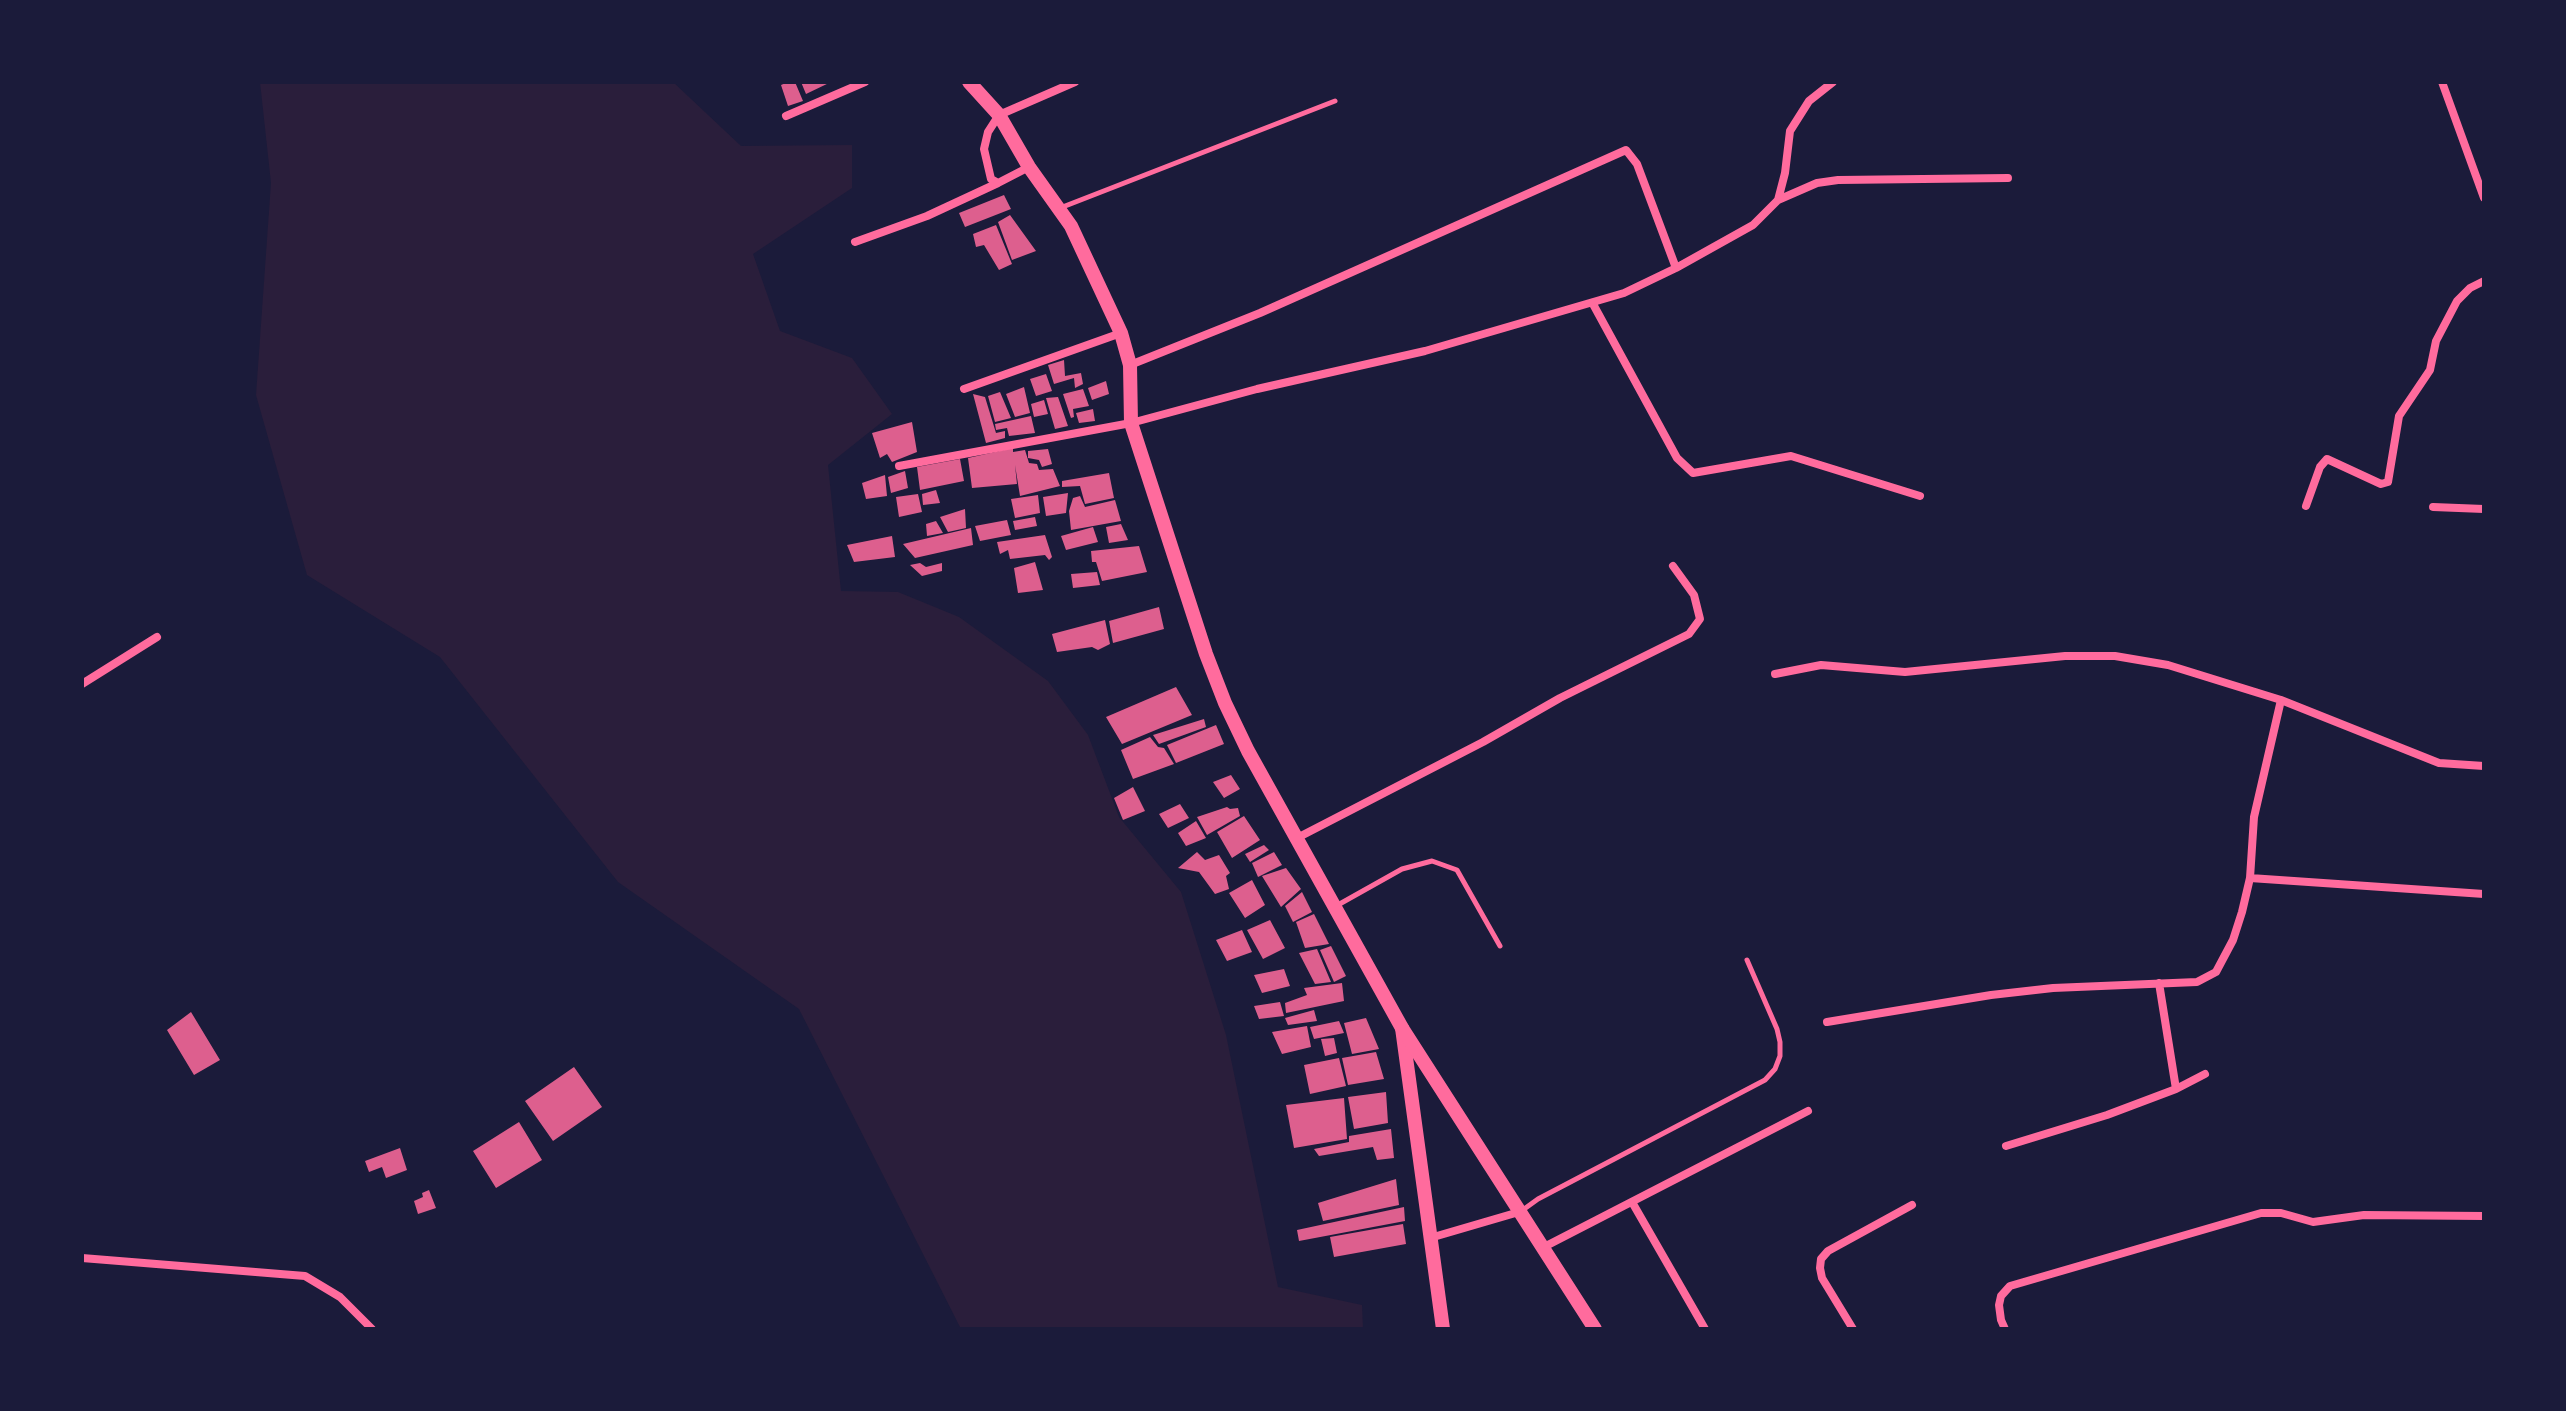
<!DOCTYPE html>
<html>
<head>
<meta charset="utf-8">
<style>
  body { margin:0 }
  #map { position:relative; width:2566px; height:1411px; overflow:hidden; background:#1b1b3a; font-family:Georgia,serif }
  canvas { display:block }
  .frame { position:absolute; inset:0; border:84px solid #1b1b3a; pointer-events:none }
</style>
</head>
<body>
<div id="map">
<canvas width="2566" height="1411"></canvas>
<div class="frame"></div>
</div>
<script>
const g = document.querySelector('canvas').getContext('2d');
g.lineJoin = 'round';
function fillPath(path, color) {
  g.fillStyle = color;
  g.fill(path, 'evenodd');
}
function poly(rows) {
  const path = new Path2D();
  for (const r of rows) {
    path.moveTo(r[0], r[1]);
    for (let i = 2; i < r.length; i += 2) path.lineTo(r[i], r[i + 1]);
  }
  return path;
}
function stroke(path, color, width, dash) {
  g.strokeStyle = color;
  g.lineWidth = width;
  g.lineCap = dash ? 'butt' : 'round';
  g.setLineDash(dash || []);
  g.stroke(path);
}
const green = poly([
  [260,82,673,82,741,146,852,145,852,188,753,254,780,331,852,358,892,414,828,465,841,591,898,592,959,617,1048,681,1088,735,1119,817,1181,892,1226,1035,1278,1287,1362,1305,1363,1329,961,1329,799,1009,618,882,440,657,307,575,256,395,271,183]
]);
const building = poly([
  [788,82,795,82,803,101,788,106,781,85],
  [801,82,831,82,806,94],
  [1004,195,1011,209,965,227,959,213],
  [1010,215,1036,251,1012,260,998,222],
  [996,225,1012,264,999,270,984,245,976,247,973,234],
  [1064,360,1065,376,1081,373,1083,384,1075,388,1074,378,1054,384,1048,365],
  [1046,374,1052,391,1036,396,1030,379],
  [1106,381,1109,394,1092,400,1088,388],
  [1024,387,1030,413,1015,417,1006,394],
  [1083,389,1089,406,1073,409,1074,417,1071,418,1063,394],
  [1000,392,1011,418,995,422,988,396],
  [973,394,985,397,996,433,1005,431,1005,438,986,443],
  [1058,397,1068,426,1055,429,1046,398],
  [1044,400,1048,414,1034,417,1031,404],
  [1093,409,1095,421,1079,423,1076,413],
  [1031,416,1035,433,1009,436,1007,428,996,430,995,424],
  [912,422,917,452,892,462,887,454,880,458,872,433],
  [1013,448,1013,452,1025,450,1029,463,1037,464,1039,470,1053,469,1060,486,1020,496,1015,465,1017,484,972,488,968,458],
  [1048,449,1052,464,1042,467,1039,460,1028,458,1028,451],
  [960,459,964,481,920,490,917,467],
  [905,471,908,488,891,493,888,477],
  [1109,473,1114,498,1085,504,1080,486,1062,487,1062,481],
  [885,475,887,496,866,499,862,483],
  [936,490,940,503,923,505,922,494],
  [1068,493,1066,513,1046,516,1043,497],
  [918,494,922,512,899,517,896,497],
  [1038,495,1040,513,1015,518,1011,499],
  [1080,496,1085,507,1115,500,1121,521,1071,530,1069,511,1073,498],
  [965,509,966,528,948,532,940,517],
  [1035,517,1037,526,1015,530,1013,521],
  [1007,520,1011,535,980,541,975,526],
  [936,521,943,533,927,536,926,524],
  [1121,524,1128,540,1109,543,1106,527],
  [1093,527,1098,542,1066,550,1061,536],
  [971,528,973,545,915,558,903,544],
  [1045,535,1052,557,1049,560,1045,555,1010,559,1008,550,1000,554,997,542],
  [892,536,895,557,854,562,847,545],
  [1139,546,1147,572,1102,581,1096,562,1092,562,1091,551],
  [1035,562,1043,590,1018,593,1014,568],
  [920,563,926,567,942,563,942,571,922,576,910,565],
  [1097,572,1100,585,1073,588,1071,574],
  [1159,607,1164,629,1113,643,1109,621],
  [1105,620,1110,644,1098,650,1092,647,1057,652,1052,634],
  [1176,687,1192,715,1122,744,1106,717],
  [1204,719,1206,727,1159,744,1153,735],
  [1216,725,1224,744,1176,763,1167,745],
  [1150,737,1158,747,1164,748,1174,764,1133,779,1121,750],
  [1231,775,1240,789,1224,798,1213,782],
  [1133,787,1145,811,1123,820,1114,798],
  [1180,804,1189,818,1168,828,1159,814],
  [1227,807,1230,809,1238,808,1240,816,1207,835,1197,817],
  [1244,816,1260,840,1232,858,1217,832],
  [1196,821,1206,838,1186,846,1178,833],
  [1264,845,1269,850,1250,862,1245,854],
  [1197,852,1205,860,1219,855,1230,873,1226,876,1229,889,1215,894,1199,872,1178,868],
  [1274,852,1282,865,1258,877,1252,863],
  [1286,868,1301,889,1281,907,1262,876],
  [1252,880,1265,905,1245,918,1229,893],
  [1302,892,1312,912,1293,922,1285,906],
  [1314,914,1329,944,1305,948,1296,922],
  [1270,920,1285,948,1263,959,1247,930],
  [1242,930,1252,952,1227,961,1216,940],
  [1331,946,1346,976,1334,982,1320,950],
  [1317,949,1331,982,1315,984,1299,953],
  [1284,969,1290,986,1262,993,1254,975],
  [1342,983,1344,1001,1286,1013,1285,1003,1307,995,1304,988],
  [1280,1002,1284,1016,1259,1019,1254,1006],
  [1314,1010,1317,1021,1288,1025,1285,1018],
  [191,1012,220,1060,194,1075,167,1030],
  [1366,1018,1379,1049,1352,1054,1344,1023],
  [1339,1021,1344,1033,1314,1039,1310,1027],
  [1307,1026,1311,1047,1282,1054,1272,1032],
  [1334,1038,1337,1053,1325,1056,1321,1039],
  [1376,1052,1384,1079,1348,1085,1342,1058],
  [1339,1058,1346,1086,1310,1094,1304,1065],
  [574,1067,602,1107,553,1141,525,1101],
  [1386,1092,1388,1123,1354,1129,1348,1097],
  [1344,1098,1347,1139,1294,1148,1286,1105],
  [519,1122,542,1160,496,1188,473,1151],
  [1391,1129,1394,1158,1377,1160,1373,1147,1319,1156,1314,1149,1349,1142,1349,1136],
  [400,1148,407,1170,386,1178,382,1167,369,1172,365,1161],
  [1396,1179,1399,1205,1323,1221,1318,1203],
  [429,1190,436,1208,418,1214,414,1201,423,1197,422,1193],
  [1404,1207,1405,1221,1299,1241,1297,1230],
  [1403,1224,1406,1244,1334,1257,1330,1237]
]);
const service = poly([
  [1060,208,1335,101],
  [1336,906,1402,869,1432,861,1457,870,1500,946],
  [1520,1212,1538,1199,1765,1080,1775,1069,1780,1056,1780,1042,1777,1029,1747,960]
]);
const minor = poly([
  [2442,82,2484,198],
  [786,116,865,82],
  [998,183,1029,167],
  [1778,200,1817,183,1838,180,2008,178],
  [855,242,927,216,998,183,991,179,984,149,988,132,999,115,1075,82],
  [1593,304,1677,458,1693,473,1791,456,1920,496],
  [1130,365,1260,313,1626,150,1637,164,1676,268],
  [964,389,1121,333],
  [899,466,1131,423,1257,389,1425,351,1624,293,1676,268,1753,225,1778,200,1785,173,1790,131,1809,101,1833,82],
  [2306,506,2320,467,2327,459,2381,484,2388,482,2399,416,2430,370,2436,341,2457,301,2470,288,2484,281],
  [2433,507,2484,509],
  [1775,674,1821,665,1905,672,2065,656,2115,656,2168,665,2281,700,2439,763,2484,766],
  [82,684,157,637],
  [1297,838,1483,742,1560,698,1689,634,1700,619,1694,595,1673,566],
  [2250,878,2484,894],
  [2159,983,2176,1089],
  [1827,1022,1991,995,2053,988,2197,982,2216,972,2233,940,2242,912,2250,878,2254,817,2281,700],
  [2006,1146,2107,1115,2176,1089,2205,1074],
  [1632,1202,1705,1329],
  [1430,1238,1519,1212],
  [1542,1248,1808,1111],
  [82,1258,305,1276,340,1297,372,1329],
  [1853,1329,1822,1278,1820,1268,1821,1259,1828,1251,1912,1205],
  [2005,1329,2001,1320,1999,1305,2001,1296,2010,1286,2261,1213,2281,1213,2313,1222,2364,1215,2484,1216]
]);
const tertiary = poly([
  [1402,1028,1443,1329]
]);
const secondary = poly([
  [969,82,999,115,1029,167,1071,226,1121,333,1130,365,1131,423,1206,654,1225,703,1248,751,1402,1028,1595,1329]
]);
fillPath(green, '#2a1e3b');
fillPath(building, '#dd5f8e');
stroke(service, '#ff6b9d', 5);
stroke(minor, '#ff6b9d', 8);
stroke(tertiary, '#ff6b9d', 14);
stroke(secondary, '#ff6b9d', 14);
</script>
</body>
</html>
